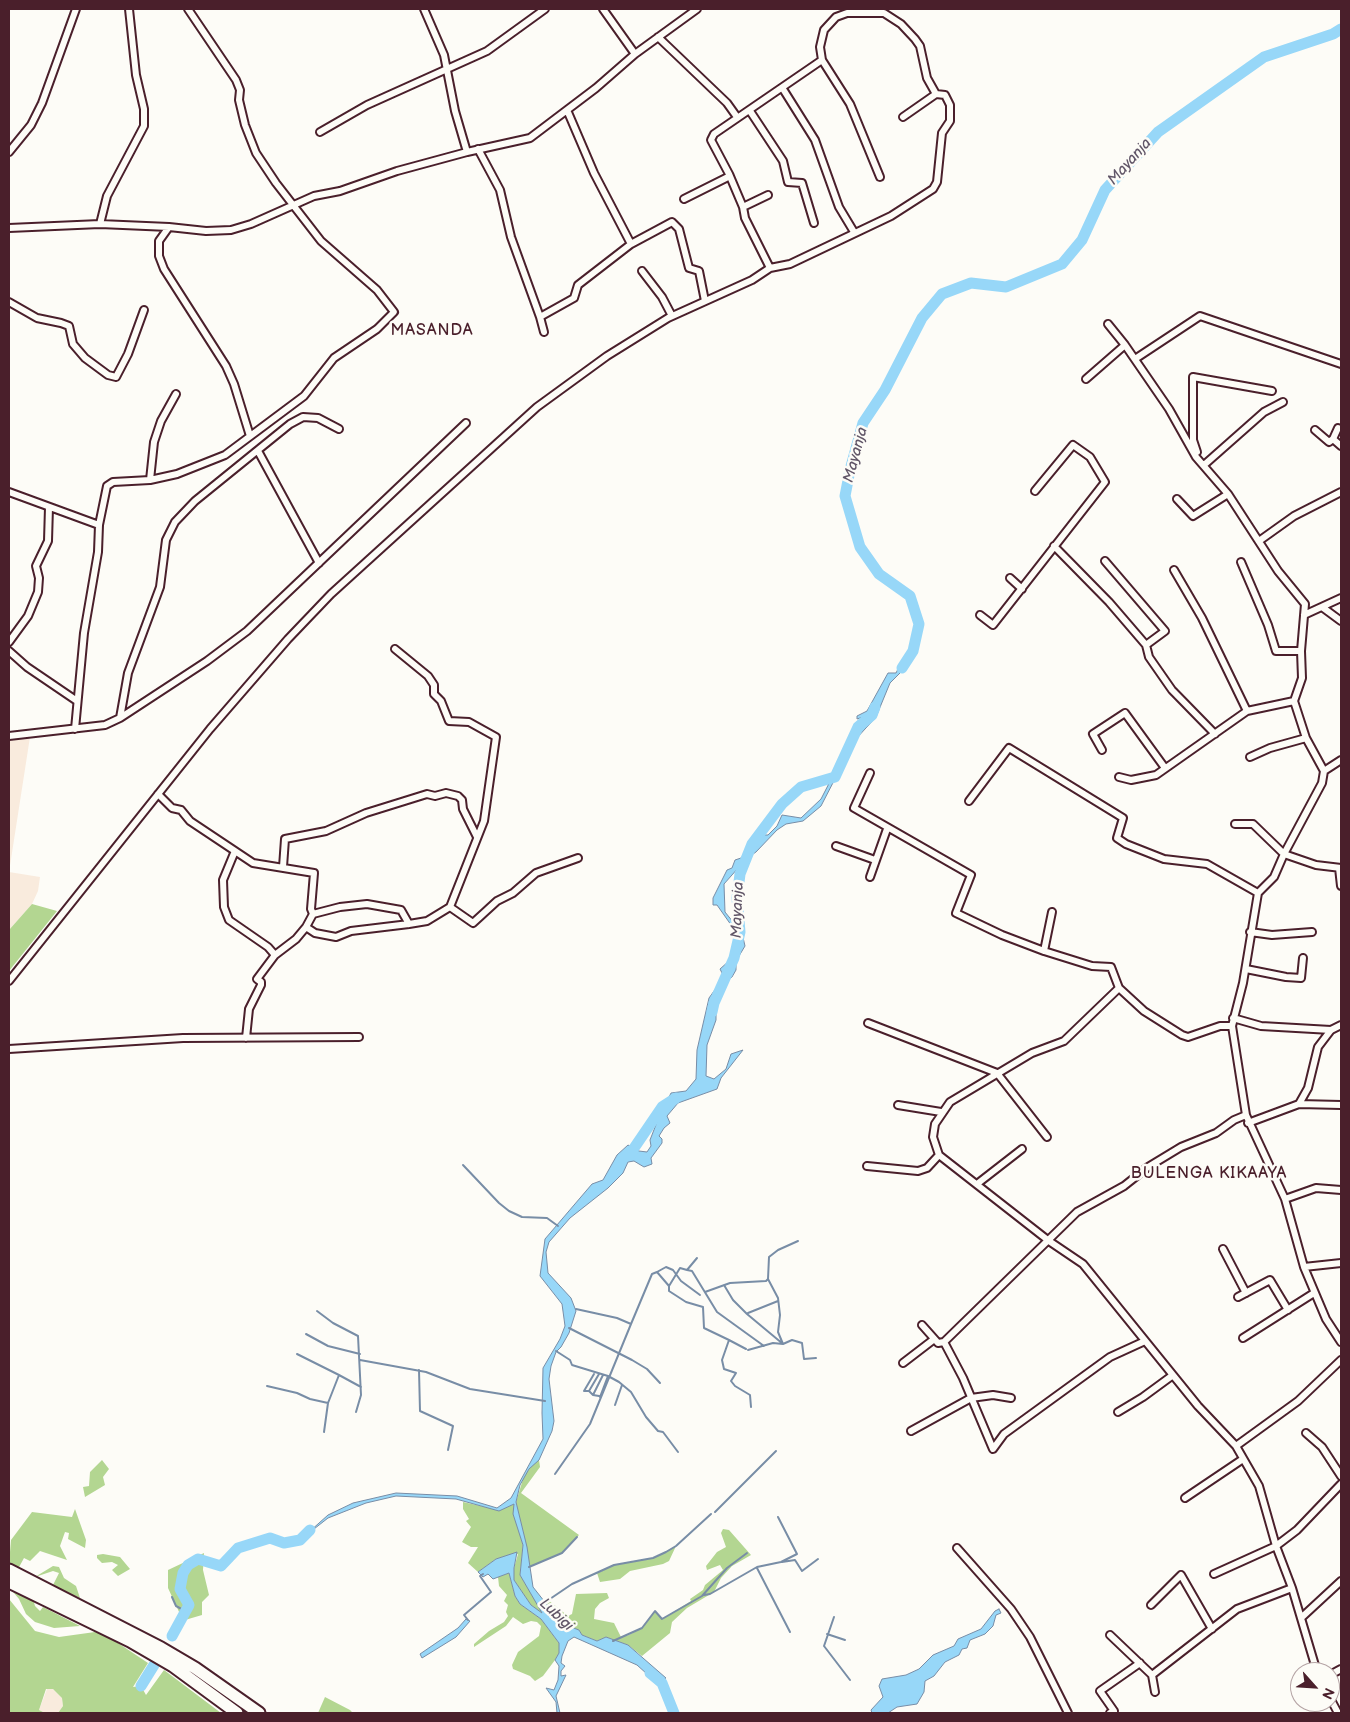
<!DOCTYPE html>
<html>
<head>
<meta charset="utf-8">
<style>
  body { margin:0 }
  #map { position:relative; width:1350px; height:1722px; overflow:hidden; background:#fdfcf7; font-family:"Balsamiq Sans",sans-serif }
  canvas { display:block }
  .frame { position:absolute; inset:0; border:10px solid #4a1f2b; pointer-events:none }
  .north { position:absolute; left:1290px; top:1662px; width:50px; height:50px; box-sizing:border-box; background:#fdfcf7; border:1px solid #b5a4a5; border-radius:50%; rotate:116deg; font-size:14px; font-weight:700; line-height:20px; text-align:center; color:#4a1f2b }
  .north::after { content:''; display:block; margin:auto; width:18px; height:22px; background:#4a1f2b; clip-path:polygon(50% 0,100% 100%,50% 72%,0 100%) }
</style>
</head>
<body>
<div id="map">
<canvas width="1350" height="1722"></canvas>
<div class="frame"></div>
<div class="north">N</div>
</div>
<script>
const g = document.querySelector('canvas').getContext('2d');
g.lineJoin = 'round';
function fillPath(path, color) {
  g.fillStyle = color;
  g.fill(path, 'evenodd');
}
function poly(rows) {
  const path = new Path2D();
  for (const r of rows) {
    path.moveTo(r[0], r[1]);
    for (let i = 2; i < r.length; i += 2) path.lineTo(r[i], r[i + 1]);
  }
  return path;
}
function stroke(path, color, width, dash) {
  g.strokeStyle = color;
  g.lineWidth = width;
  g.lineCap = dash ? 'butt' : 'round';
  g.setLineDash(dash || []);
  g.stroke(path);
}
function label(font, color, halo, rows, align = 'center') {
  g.font = font + ' "Balsamiq Sans",sans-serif';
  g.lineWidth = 5;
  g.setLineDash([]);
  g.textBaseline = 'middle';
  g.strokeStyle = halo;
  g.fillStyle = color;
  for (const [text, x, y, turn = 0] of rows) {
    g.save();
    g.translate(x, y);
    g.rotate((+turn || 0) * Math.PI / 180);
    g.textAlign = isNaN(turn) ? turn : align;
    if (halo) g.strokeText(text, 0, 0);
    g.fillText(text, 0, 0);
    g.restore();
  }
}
const built = poly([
  [30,737,9,872,40,877,38,891,32,904,9,930,9,739],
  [47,1689,53,1689,62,1698,63,1706,58,1713,45,1713,39,1710]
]);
const green = poly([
  [32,904,57,911,9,971,9,930],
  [102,1460,109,1469,103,1477,105,1485,85,1497,83,1487,89,1486,90,1472],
  [539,1460,540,1467,521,1493,579,1535,562,1553,530,1567,516,1502,524,1476,534,1463],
  [463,1502,499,1510,514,1504,514,1515,523,1545,520,1575,544,1615,531,1605,514,1580,514,1568,518,1554,496,1559,478,1572,468,1563,478,1547,471,1547,462,1542,471,1527,466,1521,469,1519,463,1509],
  [75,1509,86,1540,85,1548,68,1539,69,1533,65,1532,60,1546,67,1560,40,1551,30,1561,24,1558,18,1569,9,1564,11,1540,32,1512,72,1517],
  [723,1529,729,1530,751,1555,732,1566,721,1578,714,1592,687,1608,672,1622,670,1633,642,1656,628,1645,606,1637,597,1641,582,1635,579,1630,571,1627,545,1602,548,1600,568,1616,572,1614,576,1594,607,1593,609,1598,600,1603,595,1609,594,1619,614,1623,621,1637,629,1635,642,1628,655,1611,662,1619,691,1601,690,1599,703,1590,705,1585,723,1570,720,1565,707,1570,706,1566,717,1552,726,1547,721,1533],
  [676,1546,669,1561,663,1564,630,1571,620,1579,600,1582,597,1573,602,1571,614,1565,653,1558],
  [204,1553,203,1570,209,1595,202,1602,202,1615,185,1620,180,1614,168,1588,168,1570],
  [103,1554,120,1557,130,1569,118,1576,112,1570,118,1565,112,1562,102,1563,97,1558,97,1555],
  [53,1566,59,1567,64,1578,76,1586,80,1598,53,1585,59,1573,53,1571,35,1577],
  [509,1573,515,1596,520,1604,541,1619,559,1643,559,1653,555,1660,543,1676,535,1681,530,1676,513,1669,512,1665,518,1652,539,1636,541,1626,537,1622,531,1621,523,1624,513,1617,506,1626,474,1647,474,1644,489,1631,504,1622,508,1616,506,1612,508,1605,504,1601,507,1595,499,1586,498,1577],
  [9,1587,33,1599,35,1606,40,1611,43,1607,80,1626,54,1628,35,1622,26,1614,19,1599],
  [9,1599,35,1631,59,1637,95,1632,109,1637,148,1663,133,1687,141,1686,146,1695,164,1670,221,1713,58,1713,63,1706,62,1698,53,1689,46,1689,39,1710,45,1713,9,1713],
  [325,1697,350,1710,353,1713,318,1713]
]);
const water = poly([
  [910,657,901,672,890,683,876,717,855,740,821,806,803,821,786,824,777,830,756,852,747,858,724,884,725,912,742,933,745,946,736,961,736,970,732,977,720,986,716,993,716,1020,707,1045,706,1076,714,1079,726,1069,731,1054,743,1050,721,1078,717,1089,678,1103,667,1116,670,1123,664,1128,659,1136,662,1139,662,1143,651,1158,652,1164,644,1167,634,1161,628,1162,623,1173,608,1188,570,1218,549,1242,546,1252,548,1273,571,1298,576,1311,569,1333,561,1347,556,1352,551,1366,549,1379,554,1421,552,1431,539,1460,529,1469,520,1485,516,1502,527,1547,533,1587,548,1606,571,1627,579,1630,582,1635,597,1641,606,1637,628,1645,666,1678,657,1683,637,1665,574,1637,568,1641,562,1656,561,1663,565,1666,561,1671,561,1676,566,1675,556,1696,560,1713,557,1713,556,1702,546,1688,554,1690,558,1680,559,1666,555,1660,559,1653,559,1643,541,1619,520,1604,515,1596,509,1573,493,1579,488,1574,483,1577,478,1572,496,1559,517,1552,514,1568,514,1580,531,1605,542,1613,520,1575,523,1545,513,1514,514,1504,499,1511,456,1499,396,1496,366,1503,328,1518,300,1540,328,1515,353,1503,396,1493,457,1496,497,1508,511,1498,543,1439,542,1413,543,1368,560,1339,565,1326,562,1304,540,1276,545,1239,592,1184,603,1180,617,1155,628,1145,639,1151,647,1152,651,1146,650,1140,657,1122,671,1093,686,1091,696,1079,697,1050,709,998,724,977,720,969,729,961,739,944,736,932,717,905,713,905,713,898,727,870,732,868,735,860,741,858,761,835,768,835,777,826,782,815,801,818,821,799,857,729,868,718,866,716,857,719,857,716,867,711,888,673,896,673,902,661,910,657],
  [999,1609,1001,1613,996,1615,993,1626,985,1634,970,1640,967,1648,962,1649,959,1655,945,1662,934,1676,925,1681,924,1692,917,1704,897,1707,888,1713,872,1713,871,1710,883,1697,879,1686,882,1679,906,1675,919,1669,933,1655,954,1646,958,1639,981,1629,995,1611,999,1609],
  [466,1619,470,1621,456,1637,422,1658,420,1654,458,1628,466,1619]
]);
const stream = poly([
  [463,1165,499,1203,509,1211,522,1217,547,1218,558,1226],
  [687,1270,692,1271,717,1312,764,1346],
  [657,1272,666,1267,673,1270,681,1281,700,1295],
  [724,1285,733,1300,747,1314,783,1344,778,1332,780,1315,778,1298,768,1279],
  [669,1286,680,1268,687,1270,697,1258],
  [705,1292,730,1283,766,1281,768,1279,769,1257,778,1250,798,1241],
  [576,1309,617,1318,631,1324,652,1274,657,1272,669,1286,669,1291,686,1302,703,1307,704,1328,729,1340,722,1360,724,1369,736,1373,731,1381,735,1386,750,1395,751,1407],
  [317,1311,333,1323,358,1336,361,1395,356,1412],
  [748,1313,778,1301],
  [569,1328,632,1360,647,1369,660,1383],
  [306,1334,328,1346,360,1354],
  [729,1340,746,1349],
  [748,1350,773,1343,783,1344,792,1340,802,1343,804,1359,816,1358],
  [556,1351,570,1360,572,1365,608,1376,619,1382,631,1392,646,1417,658,1431,663,1432,678,1452],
  [297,1354,339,1375],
  [360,1360,426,1372,470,1389,545,1401],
  [419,1370,420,1411,453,1426,448,1450],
  [267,1386,297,1393,310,1399,328,1403],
  [589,1391,584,1391,594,1374],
  [593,1395,589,1391,599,1374],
  [599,1396,593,1395,603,1375],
  [600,1397,608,1376],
  [615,1405,622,1385],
  [324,1432,328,1403,339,1375,361,1387],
  [555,1474,590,1424,631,1324],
  [715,1512,776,1451],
  [782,1562,795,1560,802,1571,818,1559],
  [529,1567,562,1553,577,1537],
  [757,1568,790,1632],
  [704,1595,710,1594,757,1567,781,1562,797,1554,778,1517],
  [172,1597,176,1606,187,1612],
  [544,1603,572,1584,614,1565,653,1558,666,1552,676,1546,711,1514],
  [834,1617,824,1646,850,1680],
  [468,1620,464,1615,491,1592,480,1576,483,1574],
  [827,1634,845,1640],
  [613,1641,642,1628,655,1611,662,1619,702,1596,727,1568,747,1553],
  [579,1713,580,1713]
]);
const river = poly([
  [902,668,913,651,919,624,910,596,879,574,860,547,845,496,850,470,863,423,885,390,922,318,942,294,971,283,1006,287,1062,264,1082,240,1105,190,1158,132,1264,57,1333,34,1341,29],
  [712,1012,714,1003,734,958,740,932,737,898,740,874,752,844,782,804,801,787,835,777,858,727,872,715,875,707],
  [623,1158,630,1154,662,1107,676,1098],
  [172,1636,189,1605,180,1589,183,1573,188,1565,198,1559,221,1566,238,1548,270,1538,284,1543,300,1540,310,1530],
  [650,1673,662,1683,674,1713],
  [141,1686,154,1665]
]);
const minor = poly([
  [424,9,444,55,455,111,467,152],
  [603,9,635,54],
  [658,37,727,103,737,117],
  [783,89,815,140,839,207,854,232],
  [567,110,594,173,631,244],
  [750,111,783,161,788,182,802,183,814,223],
  [903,117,936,94],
  [320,132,367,105,487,51,545,9],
  [478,149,500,190,511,237,540,317,544,332],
  [9,152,31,125,42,103,76,9],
  [880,177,850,104,822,60,820,47,824,30,836,17,847,13,884,13,901,24,915,39,920,46,927,78,936,94],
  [684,199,730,176],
  [743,207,768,195],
  [100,224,107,196,144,126,144,109,136,75,129,9],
  [9,228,100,224,169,227],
  [770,268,745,218,743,207,729,174,711,140,714,134,822,60],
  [642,271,662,297,672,316],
  [9,302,37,318,61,323,69,326,73,344,85,358,108,375,116,377,128,354,144,310],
  [540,317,574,298,578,285,631,244,672,222,679,229,689,268,699,271,705,301],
  [1108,324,1125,345,1169,409,1196,457,1228,494,1278,571,1305,604,1301,651,1302,678,1294,701,1306,738,1324,771,1322,783,1284,854,1274,877,1258,893,1243,983,1232,1026,1246,1115,1285,1199,1304,1267,1326,1319,1341,1342],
  [1135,359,1200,316,1341,364],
  [1086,379,1125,345],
  [1315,430,1329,442,1333,439,1341,446],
  [250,436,234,384,226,366,164,269,159,256,159,241,169,227,206,231,231,230,251,224,314,196,340,191,397,171,467,152,530,138,596,88,635,54,697,9],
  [1333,439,1338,428],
  [258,451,319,563],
  [1197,452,1193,440,1193,377,1272,391],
  [1204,465,1264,412,1283,402],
  [150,480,154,442,161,421,176,394],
  [9,492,99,525,98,552,84,633,75,729],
  [1177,499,1193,516,1228,494],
  [99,525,107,486,113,482,150,480,177,474,225,455,304,396,334,358,377,329,394,312,377,290,321,241,276,183,256,153,245,125,239,100,240,90,236,80,188,9],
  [1259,541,1294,516,1341,492],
  [1054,546,1109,602,1146,645,1149,657,1172,690,1215,734],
  [1105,561,1165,631,1146,645],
  [1241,562,1268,625,1276,651,1301,651],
  [1174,570,1202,618,1247,711],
  [1010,578,1022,589],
  [1322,607,1341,621],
  [980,615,993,625,1105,482,1090,457,1073,445,1035,491],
  [1304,615,1341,598],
  [9,642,28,616,38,592,39,578,36,566,48,541,49,507],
  [395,649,428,676,434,685,434,694,441,701,449,721,469,722,496,737,484,821,450,907,473,923,497,901,513,893,536,873,578,858],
  [9,651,27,667,77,701],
  [120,718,207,661,247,631,466,423],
  [9,736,105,725,120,718,128,673,160,587,166,540,175,522,195,501,290,424,303,417,318,418,339,429],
  [1102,750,1093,734,1125,713,1165,768],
  [1250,757,1270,748,1306,738],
  [1324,771,1341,760],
  [870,773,854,808,971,875,956,913,1002,935,1044,951,1092,966,1111,967,1119,988,1144,1011,1182,1035,1188,1037,1220,1026,1232,1026],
  [1119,777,1131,780,1156,775,1247,711,1294,701],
  [158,794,172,808,181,810,190,821,253,863,314,873,311,909,313,914],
  [969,801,1009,748,1123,818,1117,838,1126,844,1164,859,1207,864,1258,893],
  [1235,824,1253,824,1284,854,1316,865,1341,868],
  [836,846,875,860],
  [235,851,223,880,224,907,229,920,268,947,275,955,296,939,306,927],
  [283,867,285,839,326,831,366,813,427,794,435,796,446,793,458,796,462,800,463,809,477,837],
  [1339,868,1341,886],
  [870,877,887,829],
  [409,924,401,910,367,904,340,907,313,914,306,927,315,933,336,937,351,931,409,924,427,921,450,907],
  [1250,932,1272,935,1312,932],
  [1044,951,1052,912],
  [1246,969,1286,977,1301,978,1303,958],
  [9,981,210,729,288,639,331,594,537,407,607,356,668,318,752,280,770,268,790,264,891,216,933,189,937,182,942,133,950,121,950,105,945,95,936,94],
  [1119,988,1064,1041,1032,1053,950,1102,935,1124,933,1137,939,1155,1049,1241,1083,1264,1198,1406,1236,1446,1259,1486,1276,1546,1292,1588,1317,1672],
  [1233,1018,1261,1026,1331,1030],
  [868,1023,997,1073,1047,1137],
  [246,1038,249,1009,261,985,261,982,257,979,275,955],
  [9,1049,183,1038,359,1037],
  [1299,1104,1341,1105],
  [898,1105,941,1112],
  [1248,1123,1299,1104,1308,1088,1318,1047,1331,1030,1341,1025],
  [867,1166,918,1171,927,1168,939,1155],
  [977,1184,1022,1149],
  [1285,1199,1316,1188,1341,1190],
  [1223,1249,1246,1293],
  [1304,1267,1341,1263],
  [1238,1297,1270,1280,1288,1310],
  [922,1325,938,1343,944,1342,1077,1212,1124,1186,1148,1167,1181,1147,1216,1133,1234,1120,1246,1115],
  [1243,1338,1314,1293],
  [944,1342,963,1378,993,1449,1004,1434,1110,1357,1145,1341],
  [903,1363,933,1340],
  [1118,1412,1143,1397,1173,1375],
  [911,1431,971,1398,993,1395,1011,1398],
  [1306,1433,1322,1447,1341,1476],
  [1236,1446,1298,1401,1341,1360],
  [1185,1498,1243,1459],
  [957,1548,1011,1609,1030,1637,1068,1713],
  [1214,1574,1276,1546,1297,1530,1341,1484],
  [1151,1605,1181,1575,1212,1629],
  [1301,1618,1341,1581],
  [1110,1635,1152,1675,1155,1692],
  [1152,1675,1237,1609,1292,1588],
  [1330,1675,1341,1669],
  [1330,1698,1338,1713],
  [1110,1713,1114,1711,1100,1691,1140,1663]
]);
const motorway = poly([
  [9,1570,161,1648,195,1668,259,1713],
  [9,1582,130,1641,173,1666,237,1713]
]);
const waterNames = [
  ["Mayanja",1130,162,-48],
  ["Mayanja",856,455,-75],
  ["Mayanja",738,910,-88],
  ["Lubigi",556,1615,43]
];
const quarterNames = [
  ["MASANDA",432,331],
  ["BULENGA KIKAAYA",1209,1174]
];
fillPath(built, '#f9ebdd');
fillPath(green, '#b3d691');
fillPath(water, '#97d7f8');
stroke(water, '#788da6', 1);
stroke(stream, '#788da6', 2);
stroke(river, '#97d7f8', 11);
stroke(minor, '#4a1f2b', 10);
stroke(motorway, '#4a1f2b', 15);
stroke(minor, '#fdfcf7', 6);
stroke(motorway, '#fdfcf7', 11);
label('italic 15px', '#615668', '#fdfcf7', waterNames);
g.letterSpacing = '1px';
label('16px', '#4a1f2b', '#fdfcf7', quarterNames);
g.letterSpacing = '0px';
</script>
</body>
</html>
